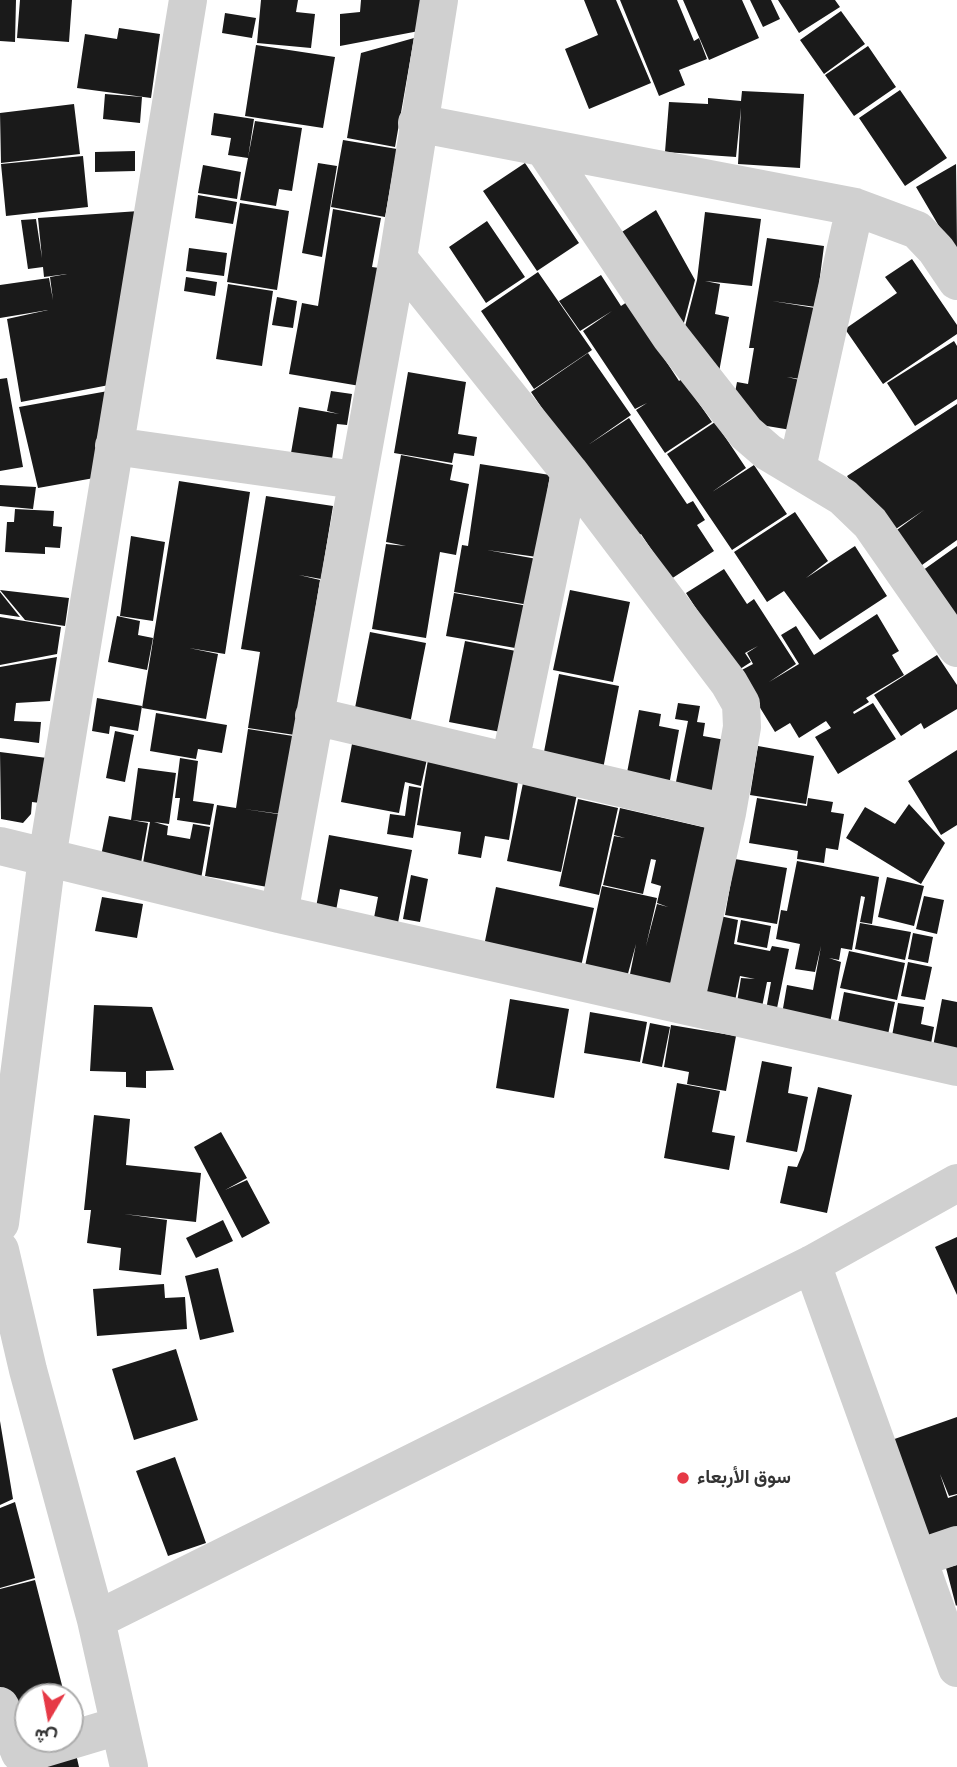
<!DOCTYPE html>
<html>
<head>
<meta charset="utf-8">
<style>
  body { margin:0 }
  #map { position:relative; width:957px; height:1767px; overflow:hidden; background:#fff; font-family:Poppins,Vazirmatn,sans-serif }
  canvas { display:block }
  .north { position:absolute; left:14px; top:1683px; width:70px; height:70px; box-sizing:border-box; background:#fff; border:2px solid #adadad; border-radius:50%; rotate:190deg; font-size:19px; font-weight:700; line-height:28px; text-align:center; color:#333 }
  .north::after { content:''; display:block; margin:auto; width:24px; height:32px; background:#e63946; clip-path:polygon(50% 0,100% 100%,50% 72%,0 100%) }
</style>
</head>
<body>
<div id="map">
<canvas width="957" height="1767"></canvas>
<div class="north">ش</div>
</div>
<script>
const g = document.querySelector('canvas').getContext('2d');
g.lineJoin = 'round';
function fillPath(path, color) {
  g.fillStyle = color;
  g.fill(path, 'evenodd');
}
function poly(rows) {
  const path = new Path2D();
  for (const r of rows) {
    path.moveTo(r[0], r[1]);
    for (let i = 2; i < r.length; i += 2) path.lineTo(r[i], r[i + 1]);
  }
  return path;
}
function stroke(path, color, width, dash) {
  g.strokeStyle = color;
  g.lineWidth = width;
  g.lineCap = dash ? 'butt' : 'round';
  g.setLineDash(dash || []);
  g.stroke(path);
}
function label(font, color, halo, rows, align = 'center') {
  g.font = font + ' Poppins,Vazirmatn,sans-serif';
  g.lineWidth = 7;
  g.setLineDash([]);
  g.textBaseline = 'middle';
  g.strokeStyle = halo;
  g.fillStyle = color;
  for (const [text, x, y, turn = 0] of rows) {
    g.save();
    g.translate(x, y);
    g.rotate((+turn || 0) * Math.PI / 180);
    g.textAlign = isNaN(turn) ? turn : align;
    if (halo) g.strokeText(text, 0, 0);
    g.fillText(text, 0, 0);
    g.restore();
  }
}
const building = poly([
  [0,0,16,0,15,42,0,41],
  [20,0,72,0,69,42,17,38],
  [261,0,298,0,296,12,315,14,311,48,257,43],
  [361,0,424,0,419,31,340,46,340,14,360,12],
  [584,0,616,0,651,83,589,109,565,49,598,35],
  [620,0,677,0,694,41,699,38,707,59,679,70,685,85,659,96],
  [683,0,742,0,759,38,709,60],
  [750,0,771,0,780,19,763,27],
  [778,0,835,0,840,7,799,33],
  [841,11,865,44,824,74,800,40],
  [225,13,256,18,252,38,222,33],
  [119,28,160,34,151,98,77,88,85,34,117,39],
  [414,38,395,147,347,138,361,53],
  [256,45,335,57,323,128,245,116],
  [868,46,896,87,854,116,825,75],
  [900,90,947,158,905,186,859,118],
  [742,91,804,94,800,168,738,164,741,108,736,157,665,152,669,102,708,104,708,98,741,101],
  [105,94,142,97,140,123,103,119],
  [74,104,80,154,1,163,0,113],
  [214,113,254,119,248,158,228,155,231,138,211,135],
  [255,121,302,128,292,191,279,189,276,206,240,200],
  [343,140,397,149,385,217,331,207],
  [135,151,135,171,95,172,95,152],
  [83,156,88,207,6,216,1,164],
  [318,163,337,166,322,257,302,253],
  [525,163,579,243,537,271,483,191],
  [956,164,957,247,953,250,916,187],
  [203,165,241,172,237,199,198,193],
  [198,195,237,202,233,224,195,218],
  [240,203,289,211,277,290,227,282],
  [333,209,381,218,372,267,379,268,360,386,289,374,302,303,318,306],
  [656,210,695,280,679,342,611,239],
  [139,211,109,385,21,402,7,319,48,310,0,318,0,285,49,278,53,300,50,277,67,274,44,277,43,267,28,269,21,220,36,219,42,258,38,218],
  [705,212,761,219,752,286,705,281,720,284,715,314,729,317,717,383,681,342,697,280],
  [487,221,525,277,486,303,449,247],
  [767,238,824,246,816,307,772,301,821,309,800,379,787,377,800,380,791,430,749,423,732,408,737,382,748,384,754,348,749,348],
  [189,248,227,253,224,276,186,271],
  [912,259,957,325,957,334,883,384,845,329,897,293,885,277],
  [538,272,592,350,534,389,481,311],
  [601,275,621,306,627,302,679,381,682,379,712,422,665,453,636,410,647,403,635,409,583,331,612,311,580,331,559,301],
  [186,277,217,282,215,296,184,291],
  [228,284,273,291,262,366,216,359],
  [277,297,297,301,293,328,272,325],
  [954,341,957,346,957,399,915,426,887,383],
  [588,353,631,415,588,445,629,418,687,504,693,501,705,520,697,525,714,551,671,579,641,534,632,540,531,392],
  [408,372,466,382,458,434,477,437,474,456,454,453,452,463,394,453],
  [7,378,23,467,0,471,0,379],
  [108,391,94,478,38,488,19,407],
  [331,391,352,394,347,425,337,424,332,459,291,453,299,407,339,414,327,411],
  [957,404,957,540,915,570,890,535,924,510,887,535,847,476],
  [715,422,746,468,712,492,754,465,787,514,732,550,667,454],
  [401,455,453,465,450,480,469,484,456,555,440,552,426,638,372,629,386,544,406,546,386,542],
  [480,464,550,475,537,557,487,550,537,559,529,605,454,592,462,545,468,546],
  [179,481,250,492,225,654,189,648,218,654,206,719,142,708],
  [0,485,36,487,33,509,0,506],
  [266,496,333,506,321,579,299,575,320,580,295,735,248,728,260,652,241,649],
  [15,509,54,511,53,526,62,527,60,548,45,547,45,554,5,552,7,522,14,522],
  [795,512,828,561,806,578,855,546,887,596,820,640,784,591,767,602,734,552],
  [131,536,165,542,153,621,120,616],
  [957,546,957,626,919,573],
  [724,569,747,604,754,599,796,664,769,682,799,664,781,635,796,626,814,655,877,614,899,651,892,655,904,675,866,698,869,702,853,712,854,714,873,703,896,739,838,774,815,737,831,728,826,721,799,738,790,723,775,732,738,672,753,664,747,653,758,646,745,653,751,662,737,671,686,593],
  [0,590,69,598,65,626,25,620],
  [570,590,630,602,613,682,553,670],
  [0,592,20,617,0,614],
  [454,593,528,606,521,649,446,636],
  [117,616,140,621,138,635,153,638,147,670,108,662],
  [0,617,61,627,57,654,0,665],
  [370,632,426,643,409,729,353,718],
  [465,641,521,652,506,733,449,722],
  [937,655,957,685,957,709,924,729,921,723,901,736,874,695],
  [57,657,50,701,16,703,14,721,41,722,39,743,0,738,0,667],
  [559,674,619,686,603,769,543,757],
  [97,698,142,706,138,731,110,726,109,734,92,731],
  [678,703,700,706,697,722,705,723,703,736,731,741,719,802,674,792,688,721,675,719],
  [639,710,661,714,659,726,679,730,668,791,625,783],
  [156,713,227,725,222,753,198,749,196,759,150,751],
  [248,729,293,736,281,814,244,809,291,816,279,889,205,876,217,805,236,808],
  [115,731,134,735,125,782,106,778],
  [352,744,427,759,421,786,405,782,399,813,341,802],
  [758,746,814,756,806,804,750,795],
  [957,750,957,825,941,835,908,781],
  [0,752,47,758,40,803,32,802,31,814,23,823,1,819],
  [180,758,198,761,193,801,214,804,210,825,177,820,180,798,175,798],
  [428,760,519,776,509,840,485,836,481,858,458,854,461,832,417,825],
  [138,768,176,773,169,824,154,822,168,826,167,835,190,839,193,824,210,827,201,879,142,869,150,822,131,820],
  [523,783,577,794,561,872,507,861],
  [409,786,421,788,413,838,387,834,390,814,405,816],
  [757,798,807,806,808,798,833,802,831,812,844,814,838,850,826,848,824,863,797,859,798,851,749,843],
  [578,799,618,808,599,895,559,886],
  [909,804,945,843,921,884,846,838,865,807,895,824],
  [620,808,711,829,671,996,630,974,636,944,626,981,584,971,602,886,657,898,646,946,657,904,668,907,657,903,661,886,651,883,656,860,651,859,643,894,603,885,614,836,625,838,614,835],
  [109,816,148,823,141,863,101,856],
  [329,835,412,850,397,928,373,923,378,897,340,889,335,916,315,913],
  [735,859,787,868,777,924,725,915],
  [797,861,879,877,872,924,860,922,865,897,861,896,852,950,841,948,839,960,829,958,841,962,830,1023,782,1014,787,985,813,990,821,946,815,972,795,969,800,944,776,939,781,910,787,911],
  [411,875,428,879,420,922,403,919],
  [887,877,924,886,914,926,878,917],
  [496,887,594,908,580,971,483,951],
  [924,896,944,900,937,934,916,929],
  [102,897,143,904,137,938,95,931],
  [720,916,738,920,734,944,770,951,772,946,789,949,776,1013,766,1010,771,982,767,982,762,1007,737,1002,741,978,755,979,740,976,734,1006,704,1000],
  [741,920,771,926,767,948,737,942],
  [860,923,911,932,905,960,855,949],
  [913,933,933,937,928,963,908,959],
  [849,951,905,963,897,1000,840,988],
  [908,962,932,967,925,1000,901,996],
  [844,992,895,1002,887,1039,837,1028],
  [510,999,569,1009,554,1098,496,1088],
  [942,999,957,1002,957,1062,931,1057],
  [898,1003,924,1007,921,1024,934,1027,929,1055,890,1047],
  [94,1005,152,1007,174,1070,146,1071,146,1088,126,1087,126,1072,90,1071],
  [590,1012,647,1022,640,1062,584,1053],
  [650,1023,670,1027,662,1067,642,1063],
  [671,1025,736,1036,726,1091,687,1084,689,1072,664,1067],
  [762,1061,792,1067,788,1093,808,1097,797,1152,746,1142],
  [677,1083,720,1091,712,1132,735,1136,729,1170,664,1158],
  [818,1087,852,1095,827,1213,780,1203,788,1166,797,1167,804,1150],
  [94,1115,130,1119,126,1165,201,1173,196,1222,124,1214,167,1220,161,1275,119,1270,121,1248,87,1243,91,1210,84,1210],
  [221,1132,247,1178,225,1190,247,1180,270,1223,242,1238,194,1147],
  [223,1220,233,1241,196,1258,186,1238],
  [957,1237,957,1295,935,1247],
  [218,1268,234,1332,200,1340,185,1276],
  [164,1284,165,1298,185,1297,187,1329,97,1336,93,1289],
  [176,1349,198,1420,134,1440,112,1369],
  [957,1417,957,1494,949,1496,940,1474,948,1498,957,1495,957,1529,920,1542,886,1442],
  [0,1421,13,1499,0,1505],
  [175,1457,206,1543,168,1556,136,1471],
  [15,1502,35,1578,0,1588,0,1508],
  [957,1565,957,1605,956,1606,946,1568],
  [35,1580,65,1697,28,1697,28,1739,22,1748,0,1688,0,1589],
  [76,1754,79,1767,34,1767]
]);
const minor = poly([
  [417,123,855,207,917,230,936,250,957,281],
  [545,150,670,336,746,433,768,452,843,497,870,523,957,648],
  [398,258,570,473,729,683,741,704,742,727,727,813,685,1004],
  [114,446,355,480],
  [797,468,855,207],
  [314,716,727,813],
  [510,762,570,473],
  [0,846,279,914,957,1067],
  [279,914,398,258,439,0],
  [0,1223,47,858,188,0],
  [0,1250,28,1370,96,1620,129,1767],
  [812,1264,957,1668],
  [919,1558,957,1545],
  [96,1620,812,1264,957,1183],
  [0,1706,20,1753,28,1753,118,1726]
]);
const markers = [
  [683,1478,7,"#e63946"]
];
const poiNames = [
  ["سوق الأربعاء",697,1478]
];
fillPath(building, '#1a1a1a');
stroke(minor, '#d0d0d0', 38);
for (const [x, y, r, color] of markers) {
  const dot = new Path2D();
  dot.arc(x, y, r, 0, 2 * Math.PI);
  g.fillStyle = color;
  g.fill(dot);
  stroke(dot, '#fff', 2.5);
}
label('bold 19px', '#333', '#fff', poiNames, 'left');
</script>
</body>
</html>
